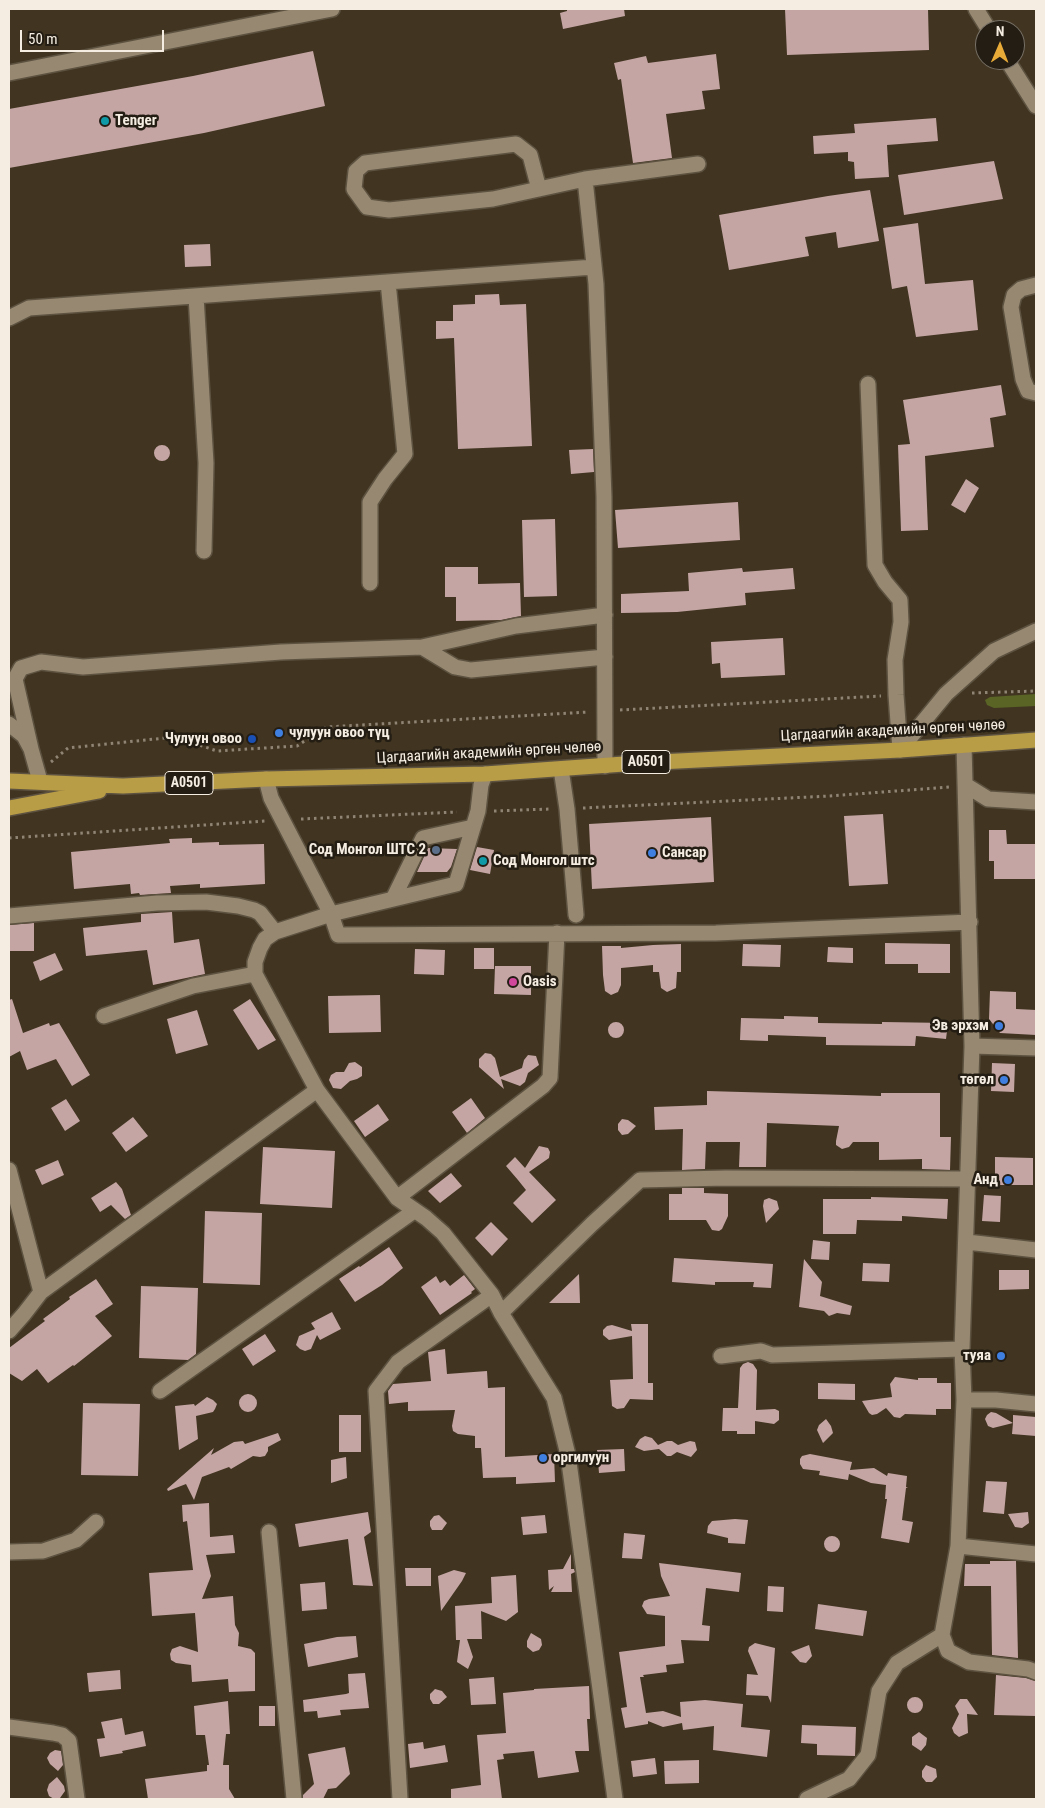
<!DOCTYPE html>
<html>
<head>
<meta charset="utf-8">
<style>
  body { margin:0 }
  #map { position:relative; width:1045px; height:1808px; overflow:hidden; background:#413521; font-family:"Roboto Condensed",sans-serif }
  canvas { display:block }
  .frame { position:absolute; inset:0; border:10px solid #f5ede1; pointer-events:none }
  .north { position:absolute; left:975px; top:20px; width:50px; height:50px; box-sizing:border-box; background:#231d14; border:1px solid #777066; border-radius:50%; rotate:1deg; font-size:14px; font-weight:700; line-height:20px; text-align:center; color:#f5ede1 }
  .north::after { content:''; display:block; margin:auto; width:18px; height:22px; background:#e9ab38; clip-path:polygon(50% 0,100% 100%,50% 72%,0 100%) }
  .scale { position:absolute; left:20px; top:30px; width:144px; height:22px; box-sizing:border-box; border:2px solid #f5ede1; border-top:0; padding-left:6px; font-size:15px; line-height:18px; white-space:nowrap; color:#f5ede1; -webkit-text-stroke:4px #231d14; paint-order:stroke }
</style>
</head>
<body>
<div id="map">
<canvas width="1045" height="1808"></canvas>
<div class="frame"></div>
<div class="north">N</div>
<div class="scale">50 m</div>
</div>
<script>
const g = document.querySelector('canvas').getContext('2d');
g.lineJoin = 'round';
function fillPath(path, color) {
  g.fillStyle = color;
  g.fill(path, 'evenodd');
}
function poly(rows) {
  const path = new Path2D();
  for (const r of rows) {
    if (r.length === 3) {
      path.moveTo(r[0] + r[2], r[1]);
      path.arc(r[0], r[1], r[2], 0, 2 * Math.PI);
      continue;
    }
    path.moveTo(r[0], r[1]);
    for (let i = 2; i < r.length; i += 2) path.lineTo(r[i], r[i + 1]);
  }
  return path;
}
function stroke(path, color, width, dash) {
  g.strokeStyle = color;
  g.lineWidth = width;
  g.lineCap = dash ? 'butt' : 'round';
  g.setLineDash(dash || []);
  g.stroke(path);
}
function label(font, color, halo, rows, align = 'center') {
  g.font = font + ' "Roboto Condensed",sans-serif';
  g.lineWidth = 5;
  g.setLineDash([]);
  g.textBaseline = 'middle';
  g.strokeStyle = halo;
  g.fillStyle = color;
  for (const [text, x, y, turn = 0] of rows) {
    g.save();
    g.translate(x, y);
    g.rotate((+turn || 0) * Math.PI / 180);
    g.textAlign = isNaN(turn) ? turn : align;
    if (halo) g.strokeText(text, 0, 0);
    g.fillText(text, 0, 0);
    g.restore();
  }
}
const green = poly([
  [1036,694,1036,706,994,708,987,705,985,700,990,697]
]);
const building = poly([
  [567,9,624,9,625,16,563,29,560,13,567,11],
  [785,9,928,9,929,50,787,55],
  [313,51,325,106,204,133,9,168,9,109,193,76],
  [716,54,720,89,702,91,705,109,666,114,672,158,633,163,621,79,618,80,614,63,646,56,648,63],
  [936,118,938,141,887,145,889,177,855,179,854,162,848,161,848,152,814,154,813,136,855,133,854,124],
  [994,161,1003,199,904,215,898,175],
  [870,190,879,241,838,248,836,232,805,237,809,256,729,270,719,215,828,196],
  [918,223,925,284,973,280,978,330,916,337,907,286,892,289,883,228],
  [210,244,211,266,185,267,184,245],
  [499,294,500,305,526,304,532,446,458,449,454,338,436,339,436,321,453,321,453,305,475,304,475,295],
  [1001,385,1006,415,990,418,994,447,925,456,928,530,901,531,898,445,910,444,903,400],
  [162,453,8],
  [593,449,594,472,571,474,569,450],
  [966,479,979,488,965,513,951,505],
  [738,502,740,540,618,548,615,510],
  [555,519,557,596,524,597,522,520],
  [445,567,478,567,478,584,520,583,521,616,501,620,456,621,456,597,445,597],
  [742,568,743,572,793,568,795,589,745,593,746,605,677,612,621,613,621,594,689,591,688,573],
  [783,638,785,675,721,678,720,663,712,664,711,642],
  [883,814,888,884,849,886,844,816],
  [711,817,714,882,592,889,589,824],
  [989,830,1006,830,1007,844,1036,844,1036,879,994,879,994,861,989,861],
  [192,838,192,843,219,842,219,845,264,844,265,884,200,888,200,884,170,886,171,893,140,895,139,893,131,894,130,884,74,889,71,852,170,843,169,839],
  [477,847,494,850,490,874,470,870],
  [428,848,457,849,451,867,447,872,417,872],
  [172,912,174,943,199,939,205,974,153,985,147,950,86,956,83,928,141,922,141,914],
  [34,923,34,951,9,951,9,925],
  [885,943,950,944,950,973,918,973,918,964,885,964],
  [681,944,681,972,677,972,676,988,667,992,661,988,659,972,653,972,653,965,621,968,621,985,618,992,611,995,605,991,603,975,602,946,621,946,621,948,653,945],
  [743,944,781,945,780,967,742,966],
  [828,947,853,948,853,963,827,962],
  [474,948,494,948,494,969,474,969],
  [415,949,445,950,444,975,414,974],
  [55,953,63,970,40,981,33,962],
  [495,966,531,966,531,995,494,994],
  [990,991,1016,992,1016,1009,1036,1010,1036,1035,1000,1033,989,1019],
  [380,995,381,1032,329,1033,328,996],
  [12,999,23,1033,49,1023,50,1026,59,1023,90,1075,72,1086,56,1059,27,1070,20,1051,9,1057,9,1000],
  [250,999,276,1040,258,1050,233,1010],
  [197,1010,208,1045,176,1054,167,1019],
  [784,1016,818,1017,818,1023,882,1024,882,1022,948,1023,946,1039,916,1036,915,1046,826,1045,826,1037,768,1035,768,1041,740,1040,741,1018,784,1019],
  [616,1030,8],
  [485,1053,491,1054,495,1058,500,1077,522,1068,524,1060,528,1055,536,1056,539,1065,528,1073,525,1082,520,1086,501,1079,504,1089,479,1067,479,1059],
  [355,1062,362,1067,362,1076,357,1079,350,1081,341,1089,333,1088,329,1080,331,1075,336,1072,344,1072,349,1063],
  [992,1063,1015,1064,1014,1092,991,1091],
  [707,1091,881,1096,881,1093,940,1093,940,1137,951,1137,950,1170,922,1169,922,1159,879,1160,879,1142,853,1142,849,1147,842,1149,836,1145,836,1141,839,1126,767,1123,766,1167,739,1167,740,1142,706,1142,705,1169,682,1170,683,1129,655,1130,654,1107,707,1105],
  [471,1098,485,1118,467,1133,452,1112],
  [66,1099,80,1121,65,1131,51,1108],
  [378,1104,389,1120,365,1137,354,1121],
  [133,1117,148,1136,126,1152,112,1133],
  [622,1119,628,1120,636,1126,628,1134,622,1135,618,1130,618,1124],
  [539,1146,548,1148,550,1152,549,1158,529,1172,556,1200,532,1223,513,1203,526,1190,518,1180,517,1181,518,1180,506,1166,515,1157,525,1168],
  [263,1147,335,1151,332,1208,260,1204],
  [995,1157,1033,1158,1033,1185,995,1185],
  [58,1160,64,1175,42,1185,35,1170],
  [451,1173,462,1186,440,1203,428,1191],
  [116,1182,122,1189,131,1215,125,1219,111,1205,100,1212,91,1198],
  [682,1188,704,1188,704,1193,728,1194,728,1216,722,1229,719,1231,712,1230,706,1220,669,1220,669,1194,682,1194],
  [984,1195,1001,1196,1000,1222,982,1221],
  [871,1197,948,1199,947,1219,902,1216,902,1221,857,1220,856,1234,823,1234,823,1199,871,1199],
  [769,1198,777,1201,779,1209,766,1223,763,1206,764,1200],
  [205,1211,262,1213,260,1285,203,1283],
  [491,1222,508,1239,492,1256,475,1238],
  [813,1240,830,1242,829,1260,811,1259],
  [389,1247,403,1268,382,1285,355,1302,339,1279,359,1266,360,1267],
  [674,1258,773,1264,771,1288,753,1287,754,1282,715,1282,715,1285,672,1282],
  [804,1259,822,1282,820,1296,852,1306,850,1315,837,1313,829,1316,824,1311,799,1307],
  [863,1263,890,1264,889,1282,862,1281],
  [999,1270,1029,1270,1029,1289,999,1290],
  [579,1274,580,1303,549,1303],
  [464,1275,475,1289,471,1292,472,1293,440,1315,421,1287,436,1276,440,1283,445,1280,450,1286],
  [96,1279,113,1304,95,1316,112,1336,74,1366,73,1365,48,1383,37,1369,22,1381,9,1373,9,1348,45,1321,43,1319,70,1299,69,1297],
  [141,1286,198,1288,196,1354,188,1360,139,1358],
  [332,1312,341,1329,320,1340,317,1335,311,1349,305,1351,300,1349,296,1345,299,1336,315,1329,311,1323],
  [631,1324,648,1324,648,1383,653,1383,653,1400,630,1399,624,1408,617,1409,612,1406,610,1380,633,1379,632,1336,609,1340,603,1335,603,1330,607,1326,612,1325,632,1331],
  [265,1334,276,1351,253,1366,242,1349],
  [445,1349,447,1374,487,1371,488,1388,505,1387,505,1457,554,1454,555,1482,516,1484,516,1477,483,1478,481,1448,475,1448,475,1436,458,1434,453,1431,452,1426,455,1410,408,1411,408,1402,389,1404,388,1391,393,1384,431,1381,428,1352],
  [748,1362,753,1364,757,1370,756,1410,775,1409,779,1411,779,1420,774,1424,755,1421,755,1434,737,1434,737,1431,722,1431,723,1408,738,1408,740,1368,743,1364],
  [895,1377,918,1380,918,1378,937,1378,937,1383,951,1383,951,1409,936,1409,936,1415,905,1414,900,1418,894,1417,886,1408,877,1414,872,1415,869,1413,862,1401,892,1397,890,1384],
  [818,1383,855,1384,855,1400,818,1399],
  [248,1403,9],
  [207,1397,213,1400,217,1404,215,1409,213,1412,196,1416,198,1439,179,1450,175,1406,194,1404,195,1406],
  [83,1403,140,1404,138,1476,81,1475],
  [991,1412,996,1413,1013,1423,1013,1415,1036,1417,1036,1436,1012,1434,1013,1423,993,1428,988,1426,985,1419,987,1415],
  [339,1415,361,1415,361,1452,339,1452],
  [826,1419,831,1426,833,1433,823,1443,817,1430,819,1425],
  [278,1433,281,1440,268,1447,268,1451,265,1456,260,1457,253,1456,231,1469,229,1467,202,1477,194,1500,186,1484,168,1491,167,1489,214,1448,211,1455,234,1442,243,1441,245,1444],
  [645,1436,652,1438,658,1445,667,1441,672,1441,678,1445,690,1441,695,1442,697,1450,691,1457,677,1452,671,1456,667,1456,659,1449,644,1451,635,1447,640,1439],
  [624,1449,625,1471,599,1473,597,1450],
  [810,1454,852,1462,850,1470,874,1468,887,1476,888,1473,907,1476,906,1487,908,1488,906,1488,902,1520,913,1522,909,1543,881,1538,887,1499,885,1499,886,1485,871,1483,849,1474,848,1480,819,1475,820,1471,803,1469,800,1464,800,1459,802,1456],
  [346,1457,347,1478,331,1483,331,1460],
  [986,1481,1007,1482,1004,1514,983,1512],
  [209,1503,210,1537,233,1535,235,1553,206,1555,211,1576,202,1599,233,1596,235,1625,239,1633,238,1646,251,1649,255,1653,255,1691,229,1692,228,1679,192,1682,191,1665,176,1663,171,1660,170,1654,172,1649,180,1646,198,1652,195,1613,152,1616,149,1573,193,1570,187,1521,183,1522,182,1505],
  [368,1512,371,1532,364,1537,373,1586,353,1585,348,1539,299,1547,295,1524],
  [1028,1512,1029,1523,1022,1528,1015,1527,1008,1514],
  [439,1515,447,1523,442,1530,432,1530,430,1526,430,1521,434,1516],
  [545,1515,547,1533,523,1535,521,1517],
  [735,1519,748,1520,745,1544,728,1543,728,1538,707,1533,708,1526,712,1521],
  [624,1533,645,1535,642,1559,622,1558],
  [832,1544,8],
  [571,1554,571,1569,574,1569,575,1572,571,1574,572,1592,551,1592,554,1586,549,1590,548,1570,563,1569],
  [990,1561,1016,1561,1018,1658,992,1655,991,1586,964,1586,965,1564,990,1564],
  [659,1563,741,1573,739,1592,706,1588,702,1625,710,1626,709,1641,681,1640,684,1663,666,1665,667,1672,643,1675,644,1677,640,1677,646,1713,663,1711,681,1717,680,1702,705,1700,743,1704,741,1727,770,1730,767,1757,713,1750,714,1726,683,1730,682,1723,663,1727,648,1721,648,1724,625,1728,621,1708,627,1707,619,1652,665,1646,665,1616,647,1614,642,1606,644,1601,649,1599,670,1596,661,1576],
  [405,1568,431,1568,431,1586,406,1586],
  [454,1570,466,1573,462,1581,441,1611,438,1576],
  [516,1575,518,1612,506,1621,481,1611,482,1639,467,1639,473,1657,468,1669,457,1662,460,1640,456,1640,455,1606,492,1603,491,1577],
  [325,1582,327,1609,302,1611,300,1584],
  [768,1586,784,1587,783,1612,767,1611],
  [818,1604,867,1611,863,1636,815,1629],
  [531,1633,541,1639,542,1645,539,1650,533,1652,527,1647,527,1641],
  [356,1636,358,1657,308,1667,304,1644,337,1637],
  [755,1643,775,1648,771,1703,768,1696,746,1695,747,1674,758,1675,748,1651,749,1647],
  [809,1645,812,1656,806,1663,800,1662,791,1652],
  [120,1670,121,1689,89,1692,87,1673],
  [365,1673,369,1708,340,1710,341,1715,318,1718,317,1711,304,1712,303,1700,346,1694,349,1693,348,1674],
  [996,1675,1026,1678,1036,1681,1036,1716,994,1715],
  [494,1677,496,1704,471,1705,469,1679],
  [589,1686,590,1719,587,1719,589,1751,575,1751,579,1772,538,1778,534,1751,503,1754,504,1759,497,1760,502,1799,451,1799,451,1789,481,1785,477,1735,506,1733,503,1693,534,1690,534,1689],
  [435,1689,442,1691,447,1697,439,1704,433,1704,430,1699,430,1694],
  [915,1705,8],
  [960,1699,967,1699,978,1715,967,1714,968,1733,959,1737,954,1733,952,1728,959,1714,955,1706],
  [228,1701,230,1734,226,1734,223,1765,229,1765,229,1789,235,1799,148,1799,145,1779,207,1771,207,1765,209,1765,205,1735,196,1735,194,1706],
  [259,1706,275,1706,275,1726,259,1726],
  [122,1718,125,1735,143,1731,146,1746,122,1751,123,1753,100,1757,97,1739,105,1738,101,1722],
  [802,1725,856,1727,855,1756,817,1755,817,1744,801,1743],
  [919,1732,927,1738,926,1745,921,1751,912,1745,912,1737],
  [423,1742,424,1749,445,1745,448,1762,410,1768,408,1744],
  [345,1747,350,1774,336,1788,328,1789,323,1799,303,1799,303,1795,314,1784,308,1754],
  [55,1750,61,1751,63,1765,58,1771,50,1764,47,1758,50,1753],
  [655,1758,657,1774,633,1777,631,1761],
  [699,1760,699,1783,665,1784,664,1761],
  [926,1765,936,1769,937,1777,932,1782,926,1782,922,1777,922,1771],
  [57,1777,64,1786,65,1791,60,1798,54,1799,49,1796,47,1790,49,1784]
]);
const path = poly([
  [972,693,1036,691],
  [620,710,881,696],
  [51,762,68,748,175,737,217,751,297,746,326,727,589,712],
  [583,808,830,796,949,787],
  [494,811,550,809],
  [301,819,457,812],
  [9,838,265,821]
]);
const minor = poly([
  [976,9,989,30],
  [1007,60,1036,106],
  [9,73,332,9],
  [585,179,596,284,604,497,605,766],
  [539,189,530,155,516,144,365,163,356,171,354,189,367,207,389,210,493,199,585,179,698,164],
  [1036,285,1021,289,1014,295,1011,307,1023,379,1028,391,1036,393],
  [196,296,206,463,204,551],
  [9,318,29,308,594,267],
  [868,384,875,565,885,582,900,600,901,622,895,660,896,695,900,750],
  [370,583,370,502,385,479,405,454,388,282],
  [422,647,455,667,471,670,605,657],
  [9,724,24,736,31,749,40,781],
  [964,745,972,1046,962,1349,964,1400,958,1546,942,1635,948,1651,969,1662,1028,1669,1036,1672],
  [31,749,15,679,21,668,41,662,83,667,281,652,422,647,516,626,605,615],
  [900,750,946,694,994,651,1036,631],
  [561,769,567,809,576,915],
  [485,774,481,785,478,811,456,884,331,914,275,932,265,939,260,948,255,962,255,974,317,1090,397,1198,426,1218,443,1233,492,1295,501,1313,554,1398,568,1455,615,1799],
  [266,779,271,798,331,914,338,935,716,933,970,922],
  [967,786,988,799,1036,802],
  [393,899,423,838,473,827],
  [9,916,157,903,206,902,238,906,254,910,260,913,275,932],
  [104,1016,193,986,255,974],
  [972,1046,1036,1048],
  [9,1170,41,1292,317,1090],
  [397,1198,543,1086,550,1078,557,933],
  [967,1242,1036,1250],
  [501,1313,592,1224,640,1180,726,1178,966,1179],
  [9,1331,24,1314,41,1292],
  [721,1356,761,1351,772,1355,962,1349],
  [160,1391,414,1211],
  [964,1400,996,1400,1036,1404],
  [269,1532,294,1799],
  [958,1546,1036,1554],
  [9,1552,43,1551,76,1540,96,1522],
  [9,1727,53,1733,62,1735,69,1741,77,1799],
  [400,1799,376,1391,398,1362,492,1295],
  [807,1799,849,1779,868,1755,879,1691,897,1663,942,1635]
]);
const highway = poly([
  [9,781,123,786,266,779,485,774,638,763,900,750,1036,740],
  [9,808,99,791]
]);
const markers = [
  [105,121,5,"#0f9aa8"],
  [279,733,5,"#3f7fe0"],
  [252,739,5,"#1a4fb4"],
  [436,850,5,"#5c6f8a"],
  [652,853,5,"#3f7fe0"],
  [483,861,5,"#0f9aa8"],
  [513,982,5,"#d1479c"],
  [999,1026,5,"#3f7fe0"],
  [1004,1080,5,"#3f7fe0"],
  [1008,1180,5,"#3f7fe0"],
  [1001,1356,5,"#3f7fe0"],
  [543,1458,5,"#3f7fe0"]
];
const shields = [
  [646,762,48],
  [189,783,48]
];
const shieldNames = [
  ["A0501",646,762],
  ["A0501",189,783]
];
const poiNames = [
  ["Tenger",115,121],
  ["чулуун овоо түц",289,733],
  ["Чулуун овоо",242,739,"right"],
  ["Сод Монгол ШТС 2",426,850,"right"],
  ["Сансар",662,853],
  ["Сод Монгол штс",493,861],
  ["Oasis",523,982],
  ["Эв эрхэм",989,1026,"right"],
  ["төгөл",994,1080,"right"],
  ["Анд",998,1180,"right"],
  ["туяа",991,1356,"right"],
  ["оргилуун",553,1458]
];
const streetNames = [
  ["Цагдаагийн академийн өргөн чөлөө",893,731,-3],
  ["Цагдаагийн академийн өргөн чөлөө",489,753,-3]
];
fillPath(green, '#596425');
fillPath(building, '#c4a5a4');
stroke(minor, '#5d5240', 18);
stroke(highway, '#5d5240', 18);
stroke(path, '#908575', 3, [2.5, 4]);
stroke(minor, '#968871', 15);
stroke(highway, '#b89c46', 15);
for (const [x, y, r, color] of markers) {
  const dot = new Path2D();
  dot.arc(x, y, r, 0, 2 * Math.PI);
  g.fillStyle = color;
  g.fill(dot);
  stroke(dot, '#231d14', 2);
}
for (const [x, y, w] of shields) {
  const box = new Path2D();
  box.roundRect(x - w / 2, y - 11.5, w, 23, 4);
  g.fillStyle = '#231d14';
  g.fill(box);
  stroke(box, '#f5ede1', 1);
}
label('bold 14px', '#f5ede1', null, shieldNames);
label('bold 15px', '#f5ede1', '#231d14', poiNames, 'left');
label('15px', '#f5ede1', '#231d14', streetNames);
</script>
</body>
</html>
